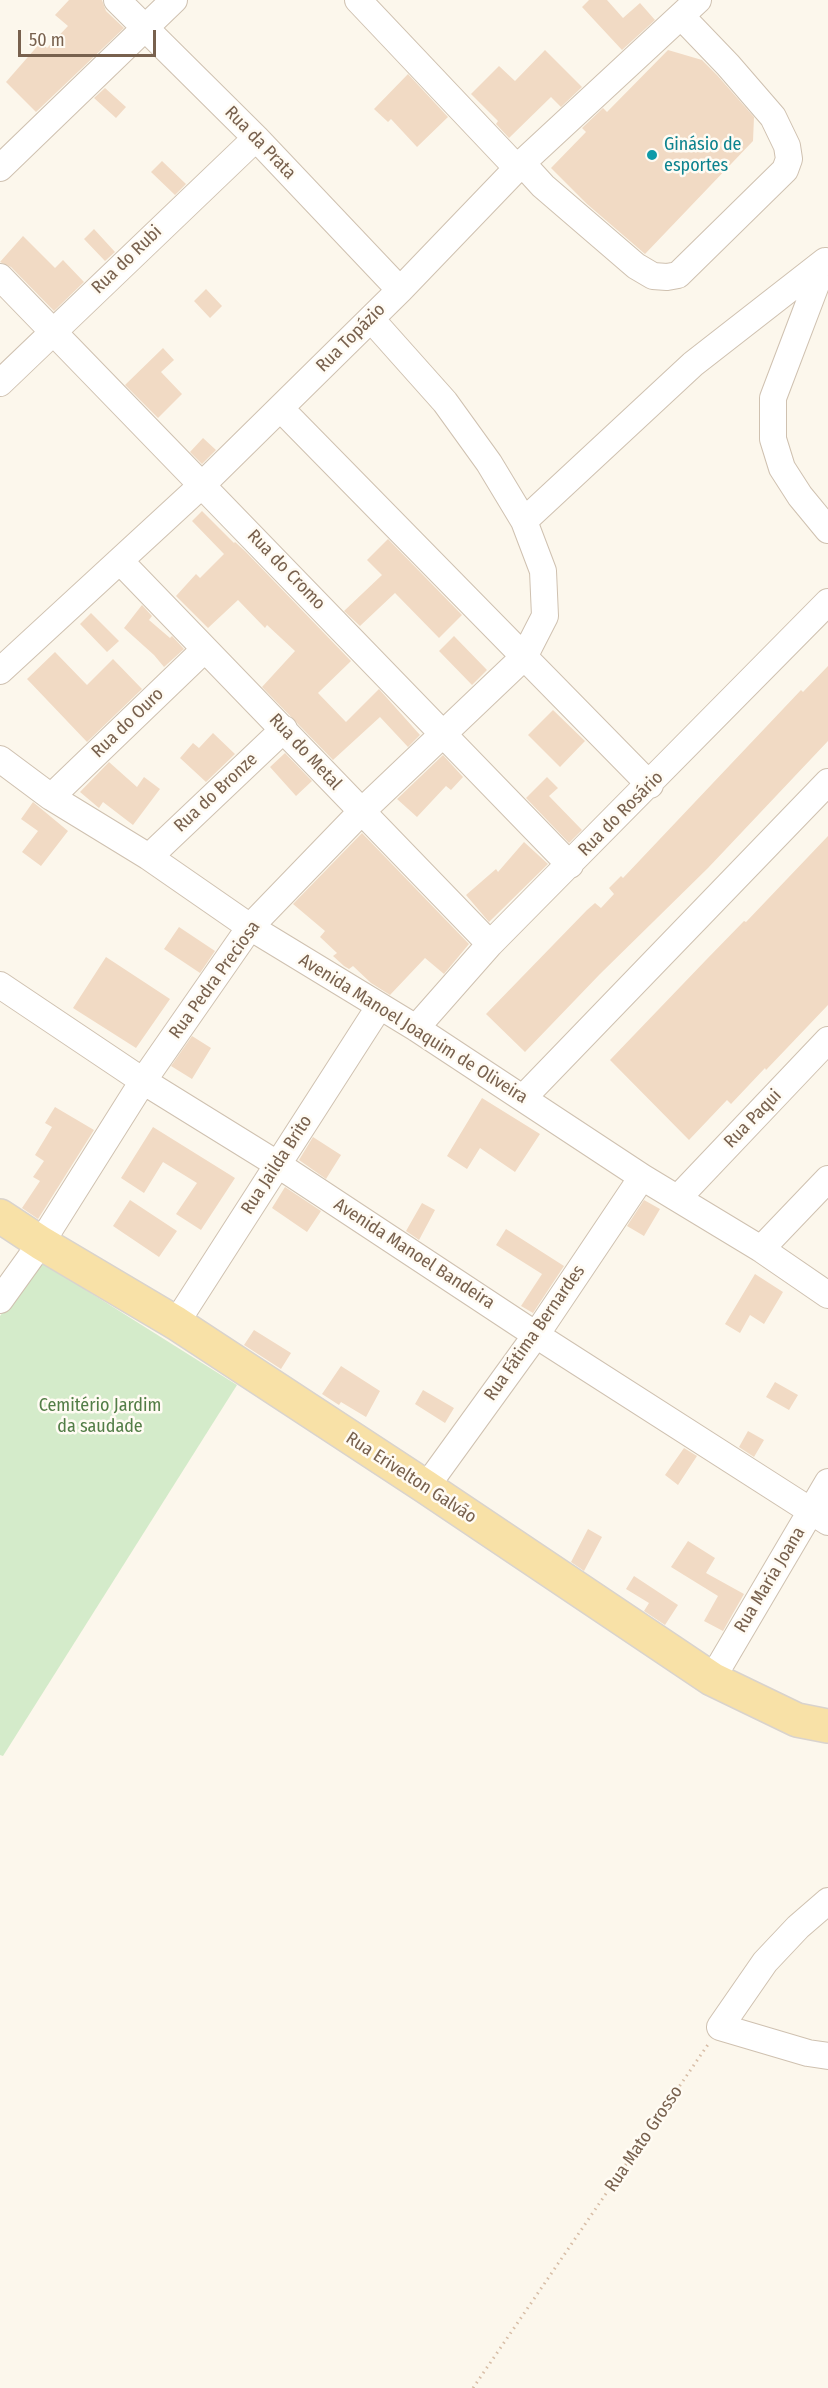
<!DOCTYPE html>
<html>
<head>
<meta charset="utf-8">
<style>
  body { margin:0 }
  #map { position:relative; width:828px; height:2388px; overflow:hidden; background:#fcf7ec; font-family:"Fira Sans Condensed",sans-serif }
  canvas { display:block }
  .scale { position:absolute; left:18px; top:30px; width:138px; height:27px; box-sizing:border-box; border:3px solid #78614e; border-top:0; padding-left:8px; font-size:18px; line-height:21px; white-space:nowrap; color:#78614e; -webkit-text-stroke:4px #fffbf3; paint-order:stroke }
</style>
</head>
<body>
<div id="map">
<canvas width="828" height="2388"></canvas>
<div class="scale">50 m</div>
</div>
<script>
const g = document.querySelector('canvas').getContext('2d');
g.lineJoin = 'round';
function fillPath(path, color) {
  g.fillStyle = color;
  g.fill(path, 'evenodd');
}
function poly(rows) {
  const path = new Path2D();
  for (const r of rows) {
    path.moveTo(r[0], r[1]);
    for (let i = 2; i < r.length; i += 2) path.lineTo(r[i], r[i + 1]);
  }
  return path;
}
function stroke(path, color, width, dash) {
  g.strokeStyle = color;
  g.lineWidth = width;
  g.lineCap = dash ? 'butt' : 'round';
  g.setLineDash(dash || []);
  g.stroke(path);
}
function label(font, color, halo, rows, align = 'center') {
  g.font = font + ' "Fira Sans Condensed",sans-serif';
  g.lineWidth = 5;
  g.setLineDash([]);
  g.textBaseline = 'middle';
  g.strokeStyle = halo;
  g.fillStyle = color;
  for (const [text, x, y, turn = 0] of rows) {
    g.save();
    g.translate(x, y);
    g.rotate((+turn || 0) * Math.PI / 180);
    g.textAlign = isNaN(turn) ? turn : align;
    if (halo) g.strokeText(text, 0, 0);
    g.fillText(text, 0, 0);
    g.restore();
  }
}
const green = poly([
  [40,1261,237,1385,3,1756,0,1755,0,1316]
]);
const building = poly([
  [69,0,102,0,106,11,124,28,36,112,6,82,41,42,47,48,68,26,55,15],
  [589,0,607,0,623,18,640,3,655,20,622,50,582,7],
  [545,50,582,87,561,107,551,97,509,138,496,124,498,121,471,94,499,66,515,81],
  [668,50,702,60,717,75,754,117,753,141,645,254,587,204,551,168,586,132,582,128,603,108,607,112],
  [408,74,448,117,417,147,391,119,388,122,374,109],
  [105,88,126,107,116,118,94,98],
  [162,161,186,184,175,195,151,172],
  [94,229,115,252,105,261,84,239],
  [23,236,55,268,63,260,84,282,54,311,11,267,0,262],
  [206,289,222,306,210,318,194,301],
  [163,348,174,360,161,372,182,394,158,418,125,385],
  [203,438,216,450,202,464,190,452],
  [202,511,234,543,235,542,245,551,351,661,318,693,346,722,379,689,420,735,408,747,380,717,333,760,262,687,295,651,267,625,265,628,238,600,208,628,176,596,196,574,200,578,224,554,192,521],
  [388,539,462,615,439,638,395,593,360,626,344,611,382,575,367,560],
  [142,605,152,616,149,620,170,638,172,636,184,649,164,667,154,655,124,628],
  [91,613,119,641,107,652,80,624],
  [454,636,487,670,472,685,439,651],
  [55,652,87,685,113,659,142,689,87,742,27,679],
  [828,666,828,741,708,868,600,974,525,1052,486,1014,587,910,595,903,601,908,614,894,609,888,621,876,623,878,801,690,803,692],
  [553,710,585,741,560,767,528,735],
  [213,733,235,754,206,782,180,758,193,743,199,748],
  [285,753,312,781,296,796,270,767],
  [443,755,463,777,451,790,446,786,417,817,397,799],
  [109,762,137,787,144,777,160,789,133,825,103,802,99,808,80,792],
  [547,777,558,788,549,796,582,830,569,843,526,798],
  [33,802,68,831,41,866,22,852,38,831,21,819],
  [362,833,469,944,444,974,425,958,390,995,371,983,353,966,349,969,344,966,333,956,337,953,320,937,325,931,293,904],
  [828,836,828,1005,766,1070,765,1068,731,1104,727,1100,689,1140,610,1060,706,960,744,921,746,922],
  [524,842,548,864,489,922,466,895,496,869,498,872],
  [179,927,215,951,200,973,164,949],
  [106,957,170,999,136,1048,73,1008],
  [192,1036,211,1048,192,1079,171,1066],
  [482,1098,540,1134,515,1172,480,1148,467,1169,447,1156],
  [55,1107,94,1130,38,1219,22,1208,40,1181,33,1177,44,1161,35,1155,52,1127,45,1123],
  [153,1127,235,1178,201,1230,176,1214,197,1183,163,1162,144,1193,121,1178],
  [313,1137,341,1155,326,1179,299,1160],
  [285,1187,321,1211,307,1232,272,1208],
  [130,1200,177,1231,159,1257,113,1226],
  [644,1200,660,1209,644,1236,627,1226],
  [422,1203,435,1210,419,1240,406,1231],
  [506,1229,564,1266,533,1313,521,1306,542,1274,496,1245],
  [755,1274,783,1292,764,1324,750,1315,740,1333,725,1324],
  [254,1330,291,1353,281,1369,244,1345],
  [341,1366,380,1391,366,1417,341,1402,339,1405,322,1394],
  [775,1382,798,1395,789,1410,766,1397],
  [423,1390,454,1408,445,1423,415,1404],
  [748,1431,764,1440,754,1457,739,1447],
  [684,1448,697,1456,678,1485,665,1475],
  [588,1529,602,1537,584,1571,571,1562],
  [688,1541,715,1558,706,1573,744,1594,723,1631,704,1621,718,1596,671,1567],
  [634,1576,678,1605,665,1625,644,1611,649,1603,626,1589]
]);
const path = poly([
  [473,2388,709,2043]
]);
const minor = poly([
  [117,0,256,138,400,290],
  [358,0,517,168],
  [522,163,543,186,636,266,653,276,667,277,678,275,785,170,789,159,787,146,773,117,728,65,681,16],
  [0,168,174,0],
  [825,261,773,398,773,439,782,468,800,496,828,530],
  [0,277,570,865],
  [0,383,256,138],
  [281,409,650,785],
  [524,521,693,364,825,261],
  [120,561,490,944],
  [0,671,203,484,400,290,522,163,698,0],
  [0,759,51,797,149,857,250,927,416,1028,642,1177,761,1249,828,1295],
  [51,797,205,649],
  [149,857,284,729],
  [0,985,143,1081,277,1164,536,1335,828,1522],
  [416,1028,490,944,828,602],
  [523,1098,828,782],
  [678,1198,828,1040],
  [761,1249,828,1179],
  [0,1300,41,1243,143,1081,250,927,361,812,524,657,545,616,543,571,524,521,489,463,445,402,371,319],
  [176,1323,379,1007],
  [426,1487,536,1335,642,1177],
  [712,1679,828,1482],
  [828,1901,798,1927,765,1962,720,2027,808,2053,828,2056]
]);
const major = poly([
  [0,1216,41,1243,176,1323,426,1487,712,1679,797,1720,828,1726]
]);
const markers = [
  [652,155,6,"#0f9aa8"]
];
const streetNames = [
  ["Rua da Prata",260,143,46],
  ["Rua do Rubi",127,260,-44],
  ["Rua Topázio",351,338,-45],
  ["Rua do Cromo",286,570,46],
  ["Rua do Ouro",128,723,-44],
  ["Rua do Metal",305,752,47],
  ["Rua do Bronze",216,793,-43],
  ["Rua do Rosário",621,814,-45],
  ["Rua Pedra Preciosa",215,980,-54],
  ["Avenida Manoel Joaquim de Oliveira",413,1029,32],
  ["Rua Paqui",753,1119,-46],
  ["Rua Jailda Brito",277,1165,-57],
  ["Avenida Manoel Bandeira",414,1254,33],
  ["Rua Fátima Bernardes",535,1333,-55],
  ["Rua Erivelton Galvão",411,1478,33],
  ["Rua Maria Joana",770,1580,-59],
  ["Rua Mato Grosso",644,2139,-56]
];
const cultureNames = [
  ["Ginásio de",664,145],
  ["esportes",664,166]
];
const parkNames = [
  ["Cemitério Jardim",100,1406],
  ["da saudade",100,1427]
];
fillPath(green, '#d4ebca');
fillPath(building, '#f1dac4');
stroke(minor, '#cfc1b0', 28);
stroke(major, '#d9d3cd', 36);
stroke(path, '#d7bda6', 3, [1.5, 4.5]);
stroke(minor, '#fff', 26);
stroke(major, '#f8e1a7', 33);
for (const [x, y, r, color] of markers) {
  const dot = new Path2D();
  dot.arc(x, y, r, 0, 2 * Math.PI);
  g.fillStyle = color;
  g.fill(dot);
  stroke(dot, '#fffbf3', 2);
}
label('18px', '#78614e', '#fffbf3', streetNames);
label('18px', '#0d838f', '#fffbf3', cultureNames, 'left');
label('18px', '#527d46', '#fffbf3', parkNames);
</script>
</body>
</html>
